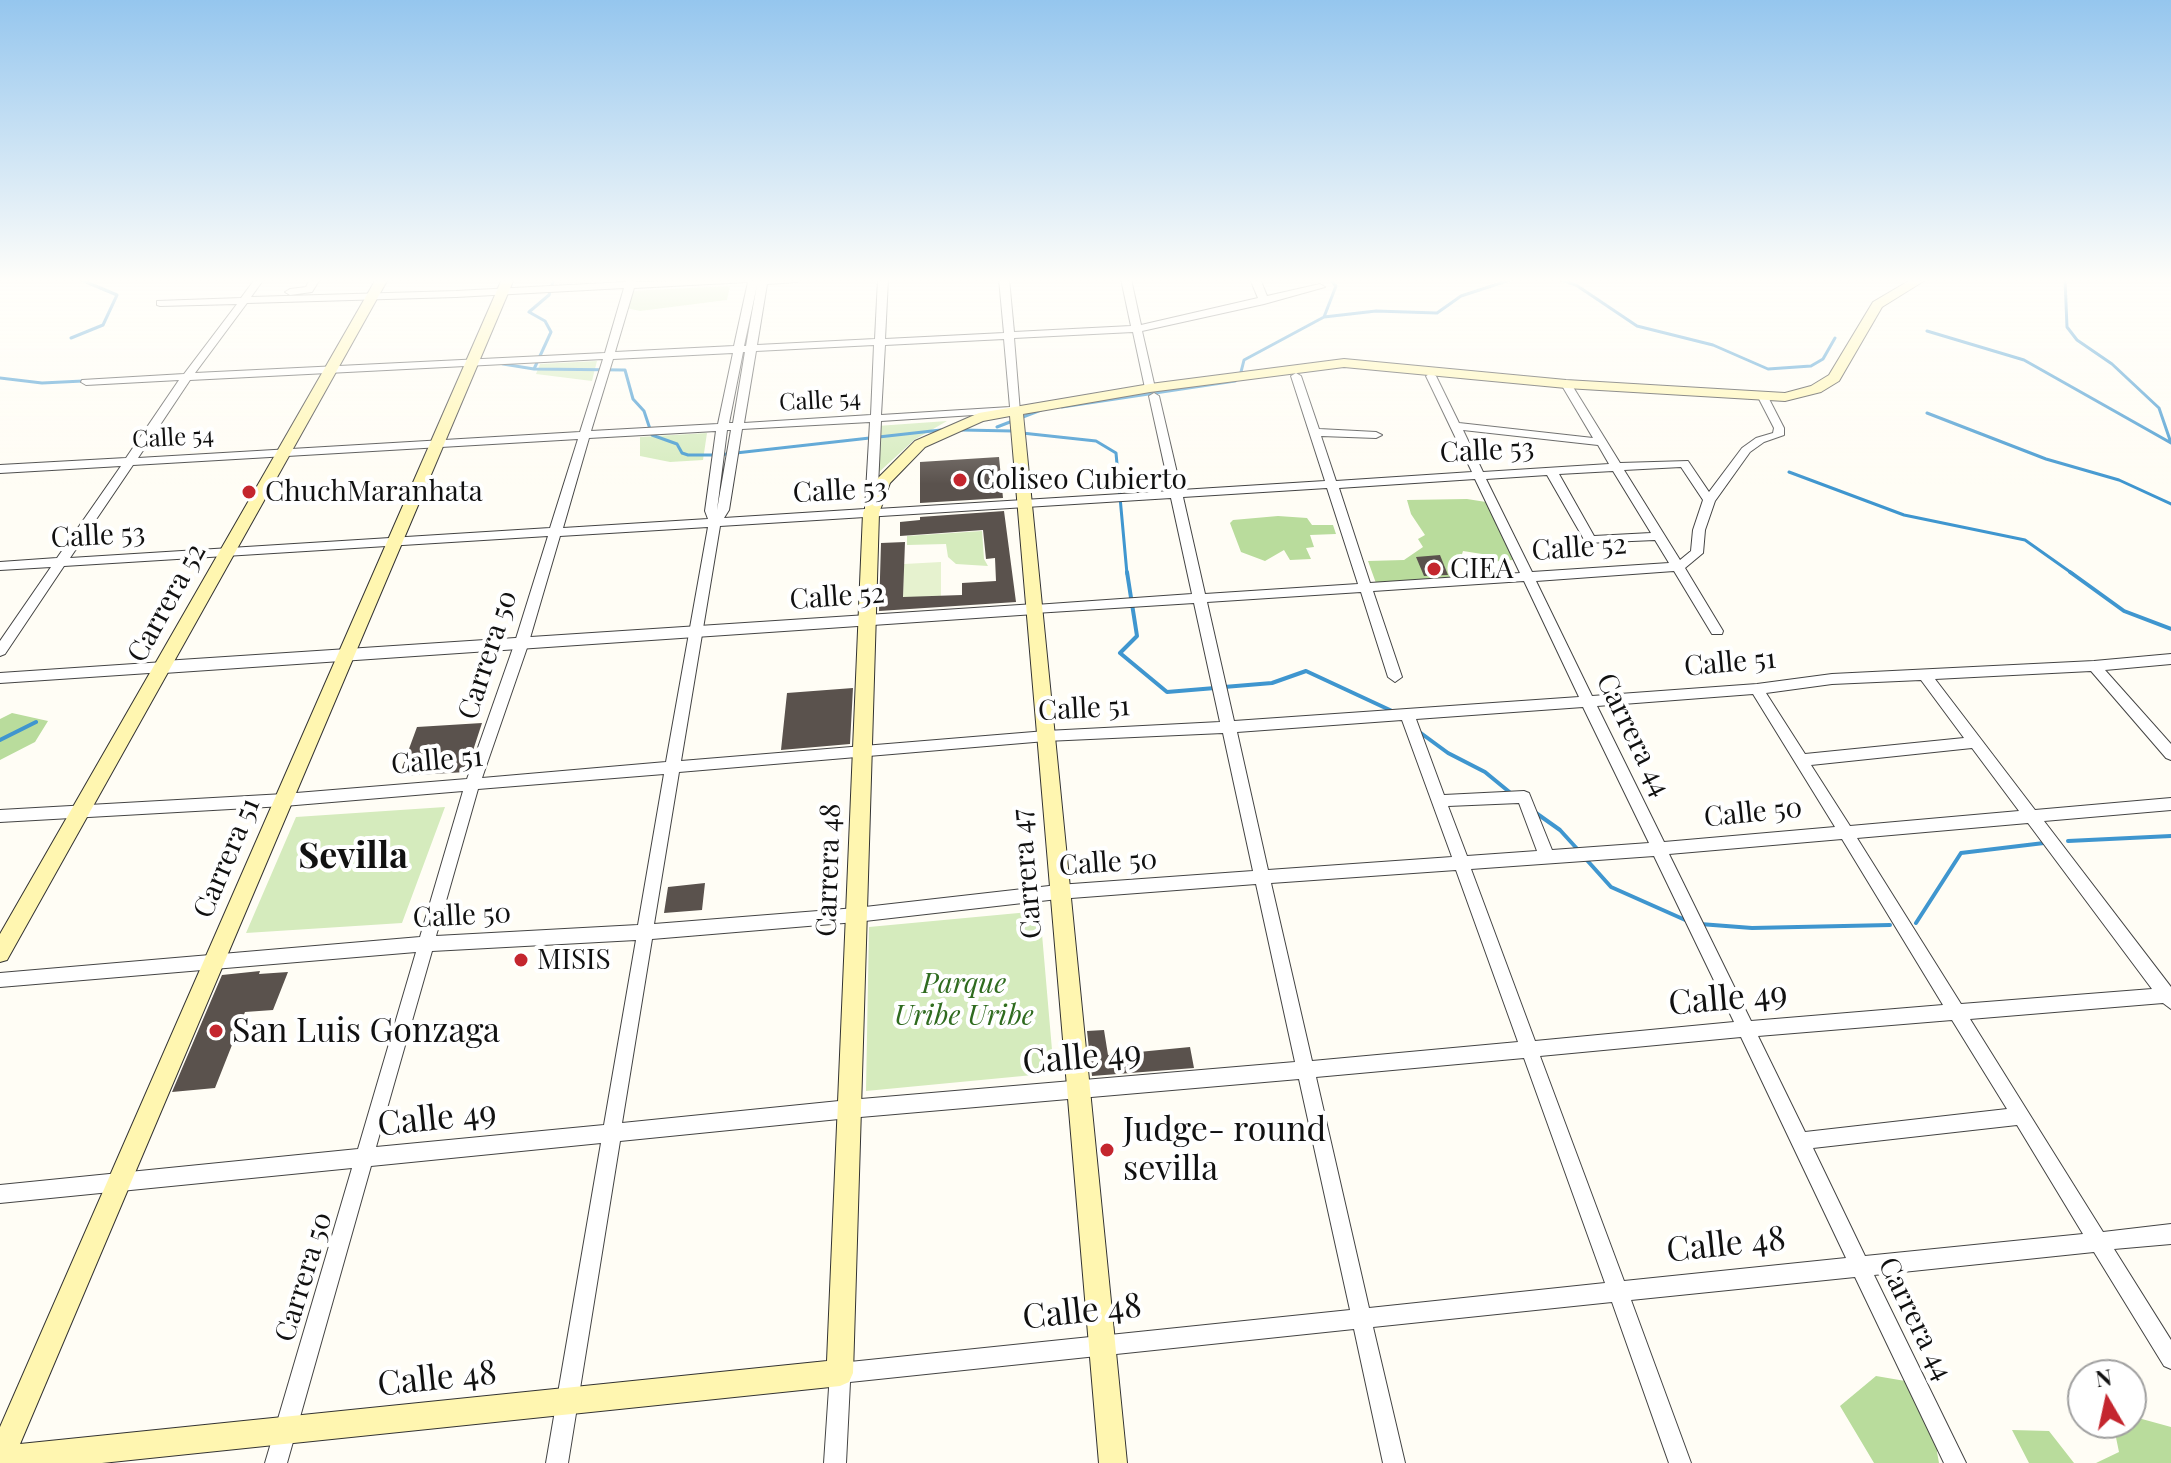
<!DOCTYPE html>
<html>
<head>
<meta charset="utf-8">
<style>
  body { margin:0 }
  #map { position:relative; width:2171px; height:1463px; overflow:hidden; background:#fffdf5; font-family:"Playfair Display",serif }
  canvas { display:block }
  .north { position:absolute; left:2067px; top:1359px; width:80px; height:80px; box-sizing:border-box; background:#fff; border:2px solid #a0a0a0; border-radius:50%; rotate:351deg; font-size:22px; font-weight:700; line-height:32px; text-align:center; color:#111 }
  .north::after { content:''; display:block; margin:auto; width:28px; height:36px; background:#c4262e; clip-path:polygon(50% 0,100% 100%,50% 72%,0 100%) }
</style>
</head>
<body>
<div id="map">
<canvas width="2171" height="1463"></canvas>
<div class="north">N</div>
</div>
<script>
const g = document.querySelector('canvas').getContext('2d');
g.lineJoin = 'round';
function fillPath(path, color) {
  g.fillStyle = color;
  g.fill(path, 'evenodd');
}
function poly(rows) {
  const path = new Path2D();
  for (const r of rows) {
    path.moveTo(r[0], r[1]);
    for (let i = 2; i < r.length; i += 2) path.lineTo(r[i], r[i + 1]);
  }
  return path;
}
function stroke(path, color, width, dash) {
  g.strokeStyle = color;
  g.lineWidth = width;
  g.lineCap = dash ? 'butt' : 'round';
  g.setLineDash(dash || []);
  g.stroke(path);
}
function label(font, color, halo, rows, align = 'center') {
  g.font = font + ' "Playfair Display",serif';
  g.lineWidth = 8;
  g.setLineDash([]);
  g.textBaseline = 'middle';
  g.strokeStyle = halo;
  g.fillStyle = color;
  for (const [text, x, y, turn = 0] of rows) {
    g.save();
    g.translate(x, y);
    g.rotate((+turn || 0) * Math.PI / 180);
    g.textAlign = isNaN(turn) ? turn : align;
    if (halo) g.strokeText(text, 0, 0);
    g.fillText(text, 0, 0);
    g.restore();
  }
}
const green = poly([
  [730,286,727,300,640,311,626,308,630,291],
  [597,361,592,381,536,374,540,364],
  [947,421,914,440,878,473,877,426],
  [707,433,703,460,670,462,640,456,640,437],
  [982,531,984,559,988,566,956,564,948,557,946,544,907,545,907,536],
  [445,807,402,923,246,933,296,817],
  [1040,911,1054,1073,866,1091,869,927]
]);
const forest = poly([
  [1467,499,1486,502,1513,560,1487,562,1482,554,1463,551,1453,583,1377,586,1368,561,1404,560,1423,547,1418,539,1425,535,1411,514,1407,500],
  [1278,516,1307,518,1312,525,1333,525,1336,534,1310,535,1314,547,1306,548,1311,559,1290,560,1284,550,1265,561,1241,552,1230,523,1233,520],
  [12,713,48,721,35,742,0,760,0,719],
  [1876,1376,1917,1383,1943,1431,1937,1452,1939,1463,1874,1463,1840,1406],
  [2131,1416,2171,1427,2171,1463,2096,1463,2119,1452,2113,1423,2131,1423],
  [2012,1430,2049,1431,2074,1463,2029,1463]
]);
const pitch = poly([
  [941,562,941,596,903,598,904,564]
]);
const streamFar1 = poly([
  [1558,279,1576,285,1637,326,1713,345,1768,369,1811,366,1823,359,1835,338],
  [2065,279,2067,327,2077,340,2112,364,2159,408,2171,443],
  [1324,317,1336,286,1330,279],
  [1927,331,2024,360,2171,443],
  [71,338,103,325,117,295,79,279],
  [503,364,534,369,625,370,633,399,644,411,652,435,677,444,682,453,688,455,718,455,941,430],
  [534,369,551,332,545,321,529,312,549,295,554,279],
  [1240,376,1244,360,1324,317,1376,311,1437,313,1461,296,1513,279],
  [0,378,42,383,83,381],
  [1062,407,1235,381],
  [1927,413,2046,459,2119,480,2171,504],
  [997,427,1041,410],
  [962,430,1013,431],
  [1022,433,1096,441,1116,453,1127,574],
  [1789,472,1904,515,2025,540,2073,574]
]);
const stream = poly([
  [1127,572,1137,636,1120,653,1167,692,1215,688],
  [2070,572,2124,611,2171,629],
  [1224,687,1272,683,1306,671,1392,711],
  [1418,731,1448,753,1485,772,1513,795],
  [0,740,36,722],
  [1536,813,1560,830,1580,852],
  [2068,841,2171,836],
  [1585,858,1611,887,1692,923],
  [1916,923,1961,853,2044,843],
  [1700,924,1752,928,1890,925]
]);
const building = poly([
  [999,457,1003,498,920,503,920,462],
  [1004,511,1016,602,879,611,881,543,905,542,903,597,962,595,962,583,996,581,995,558,986,559,983,530,900,536,900,522,920,520,920,517],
  [1440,555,1448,575,1424,576,1416,557],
  [853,688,850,744,781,750,787,693],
  [482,723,466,772,399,776,417,727],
  [705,883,702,910,664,913,668,887],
  [260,971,259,974,288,972,273,1010,245,1012,215,1088,172,1092,222,975],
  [1104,1030,1108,1055,1190,1047,1194,1068,1092,1076,1087,1031]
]);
const minor = poly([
  [255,279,264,279,251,297,456,291,626,282,627,279,637,279,636,282,801,279,797,282,767,284,757,345,875,339,878,279,888,279,885,339,1004,333,999,279,1009,279,1014,332,1131,326,1121,279,1131,279,1141,325,1258,298,1250,279,1260,279,1267,296,1320,284,1325,287,1264,304,1142,331,1155,388,1150,391,1145,388,1133,332,1014,338,1020,412,881,421,877,509,1170,491,1149,396,1154,393,1159,396,1181,490,1325,481,1291,376,1296,373,1301,376,1319,429,1376,432,1382,435,1376,438,1321,436,1336,481,1472,472,1426,376,1431,373,1436,376,1459,423,1593,438,1561,384,1566,381,1570,382,1620,463,1688,461,1709,492,1742,448,1756,438,1773,433,1774,428,1758,397,1763,394,1767,395,1784,428,1784,435,1764,442,1750,452,1715,501,1705,530,1703,553,1685,568,1723,631,1722,634,1712,634,1674,571,1536,581,1592,696,1757,684,1832,674,2094,661,2171,654,2171,664,2105,670,2171,744,2171,760,2166,758,2091,671,1935,679,2035,810,2171,798,2171,810,2044,821,2171,987,2171,1009,2163,1003,1970,1019,2103,1232,2171,1224,2171,1244,2114,1249,2171,1340,2171,1369,2164,1366,2094,1252,1874,1275,1966,1463,1944,1463,1855,1277,1631,1300,1691,1463,1669,1463,1612,1302,1373,1327,1405,1463,1383,1463,1354,1329,850,1382,846,1463,824,1463,830,1373,833,1366,840,1363,1350,1310,1299,1079,849,1118,620,1141,568,1463,546,1463,601,1143,371,1166,287,1463,265,1463,352,1168,0,1203,0,1185,358,1149,416,952,0,987,0,973,420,937,463,791,284,806,0,822,0,810,284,794,467,779,514,645,548,536,64,566,5,654,0,656,0,641,51,567,0,570,0,562,57,558,121,466,0,473,0,465,126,458,179,380,86,385,81,382,82,380,184,374,237,304,160,306,157,305,157,301,241,298,255,279],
  [748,282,734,346,615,352,634,288,748,282],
  [757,285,746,346,744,346,757,285],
  [624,288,605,353,195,373,247,303,456,297,624,288],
  [1004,339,1010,407,881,415,885,345,1004,339],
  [874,345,871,415,744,423,756,351,874,345],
  [743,352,745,352,733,423,729,423,743,352],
  [733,353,718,424,591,431,613,359,733,353],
  [603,359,580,432,138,458,190,380,603,359],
  [870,422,865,509,724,518,729,510,742,429,870,422],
  [727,430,731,430,717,510,727,430],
  [1463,430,1598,445,1609,464,1483,472,1463,430],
  [716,431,705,511,708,519,563,528,589,438,716,431],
  [578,439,550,528,70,558,133,465,578,439],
  [1681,467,1703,500,1693,530,1691,551,1680,560,1624,470,1681,467],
  [1613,471,1651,533,1594,536,1559,474,1613,471],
  [1547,475,1586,543,1655,540,1669,563,1532,572,1486,479,1547,475],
  [1475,479,1520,573,1370,583,1339,488,1475,479],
  [1327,488,1358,584,1205,594,1183,497,1327,488],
  [1171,498,1192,594,1035,605,1029,609,1035,613,1194,603,1220,722,1046,731,681,761,720,526,1171,498],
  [708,527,666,762,482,778,528,645,560,536,708,527],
  [1524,581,1579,697,1234,721,1207,602,1361,592,1388,677,1395,682,1402,677,1373,591,1524,581],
  [1921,680,1964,738,1805,754,1766,693,1832,684,1921,680],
  [1753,694,1835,827,1664,842,1597,706,1753,694],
  [1583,707,1649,843,1552,850,1529,793,1524,791,1444,795,1416,719,1583,707],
  [1402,720,1452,857,1268,870,1237,732,1402,720],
  [1223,733,1253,871,1058,885,856,908,654,924,679,772,1046,741,1223,733],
  [1972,748,2019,811,1850,826,1811,765,1972,748],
  [664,774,638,925,436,936,478,789,664,774],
  [1519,803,1537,851,1467,856,1448,806,1519,803],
  [2028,823,2152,989,1961,1004,1857,838,2028,823],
  [1842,839,1943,1005,1751,1021,1669,854,1842,839],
  [1654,856,1734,1022,1535,1041,1471,869,1654,856],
  [1456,870,1518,1042,1312,1061,1271,883,1456,870],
  [1256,884,1295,1062,849,1100,622,1123,652,939,856,922,1058,899,1256,884],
  [636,940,604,1125,376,1147,432,951,636,940],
  [1952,1020,2007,1109,1805,1132,1758,1036,1952,1020],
  [1741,1037,1846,1258,1624,1281,1540,1056,1741,1037],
  [1524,1058,1605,1283,1369,1308,1316,1077,1524,1058],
  [2017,1125,2083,1234,1865,1256,1813,1148,2017,1125],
  [310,279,320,279,312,292,290,295,285,292,290,289,306,287,310,279],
  [164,662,171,667,164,672,0,683,0,673,164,662]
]);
const tertiary = poly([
  [1035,604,1042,609,1035,614,164,673,156,667,164,661,1035,604]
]);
const secondary = poly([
  [376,279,388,279,7,960,0,962,0,934,376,279],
  [502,279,514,279,20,1444,827,1361,863,513,878,478,915,441,979,413,1150,384,1344,359,1566,380,1785,393,1811,386,1829,375,1873,302,1912,279,1927,279,1882,307,1839,381,1821,392,1785,401,1566,388,1344,367,1150,392,1023,414,1127,1463,1099,1463,1010,416,983,421,925,447,890,483,879,513,853,1373,849,1382,840,1386,102,1463,0,1463,0,1427,502,279]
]);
const markers = [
  [960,480,8,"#c4262e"],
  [249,492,8,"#c4262e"],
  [1434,569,8,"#c4262e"],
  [521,960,8,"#c4262e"],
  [216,1031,8,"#c4262e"],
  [1107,1150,8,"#c4262e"]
];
const farStreetnames = [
  ["Calle 54",820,401,-3],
  ["Calle 54",173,438,-3]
];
const streetNames = [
  ["Calle 53",1487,451,-3],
  ["Calle 53",840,491,-3],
  ["Calle 53",98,536,-3],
  ["Calle 52",1579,548,-4],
  ["Calle 52",837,597,-4],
  ["Carrera 52",167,603,-61],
  ["Carrera 50",488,655,-72],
  ["Calle 51",1730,663,-5],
  ["Calle 51",1084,709,-3],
  ["Carrera 44",1633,735,64],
  ["Calle 51",437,761,-5],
  ["Calle 50",1753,813,-6],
  ["Carrera 51",227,858,-67],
  ["Calle 50",1108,863,-4],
  ["Carrera 48",829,870,-88],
  ["Carrera 47",1027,874,-95],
  ["Calle 50",462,916,-3],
  ["Carrera 50",304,1277,-73],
  ["Carrera 44",1915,1319,64]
];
const poiNames = [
  ["Coliseo Cubierto",976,480],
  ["ChuchMaranhata",265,492],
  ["CIEA",1450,569],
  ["MISIS",537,960]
];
const parkNames = [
  ["Parque",964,984],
  ["Uribe Uribe",964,1016]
];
const nearStreetnames = [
  ["Calle 49",1728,999,-5],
  ["Calle 49",1082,1058,-5],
  ["Calle 49",437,1119,-6],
  ["Calle 48",1726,1245,-6],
  ["Calle 48",1082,1312,-6],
  ["Calle 48",437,1379,-6]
];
const nearPoinames = [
  ["San Luis Gonzaga",232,1031],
  ["Judge- round",1123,1130],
  ["sevilla",1123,1169]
];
const districtNames = [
  ["Sevilla",353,857]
];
fillPath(green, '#d5ebbd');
fillPath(forest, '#b9dc9c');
fillPath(pitch, '#e6f2cf');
stroke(streamFar1, '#3f96cf', 3);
stroke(stream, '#3f96cf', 4);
fillPath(building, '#5a524d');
stroke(minor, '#444', 2);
stroke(tertiary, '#444', 2);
stroke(secondary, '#333', 2);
fillPath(minor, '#fff');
fillPath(tertiary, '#fff');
fillPath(secondary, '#fff6b0');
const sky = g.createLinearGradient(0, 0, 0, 484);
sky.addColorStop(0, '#95c6ee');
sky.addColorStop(0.58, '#fffefa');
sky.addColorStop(1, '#fffefa00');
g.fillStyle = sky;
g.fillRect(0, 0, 2171, 484);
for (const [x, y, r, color] of markers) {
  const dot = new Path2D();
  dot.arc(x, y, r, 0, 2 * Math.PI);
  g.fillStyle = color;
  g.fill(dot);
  stroke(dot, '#fff', 3);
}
label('24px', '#111', '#fff', farStreetnames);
label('28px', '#111', '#fff', streetNames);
label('28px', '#111', '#fff', poiNames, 'left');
label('italic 28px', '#2f6b1f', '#fff', parkNames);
label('34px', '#111', '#fff', nearStreetnames);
label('34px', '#111', '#fff', nearPoinames, 'left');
label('bold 36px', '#111', '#fff', districtNames);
</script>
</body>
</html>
